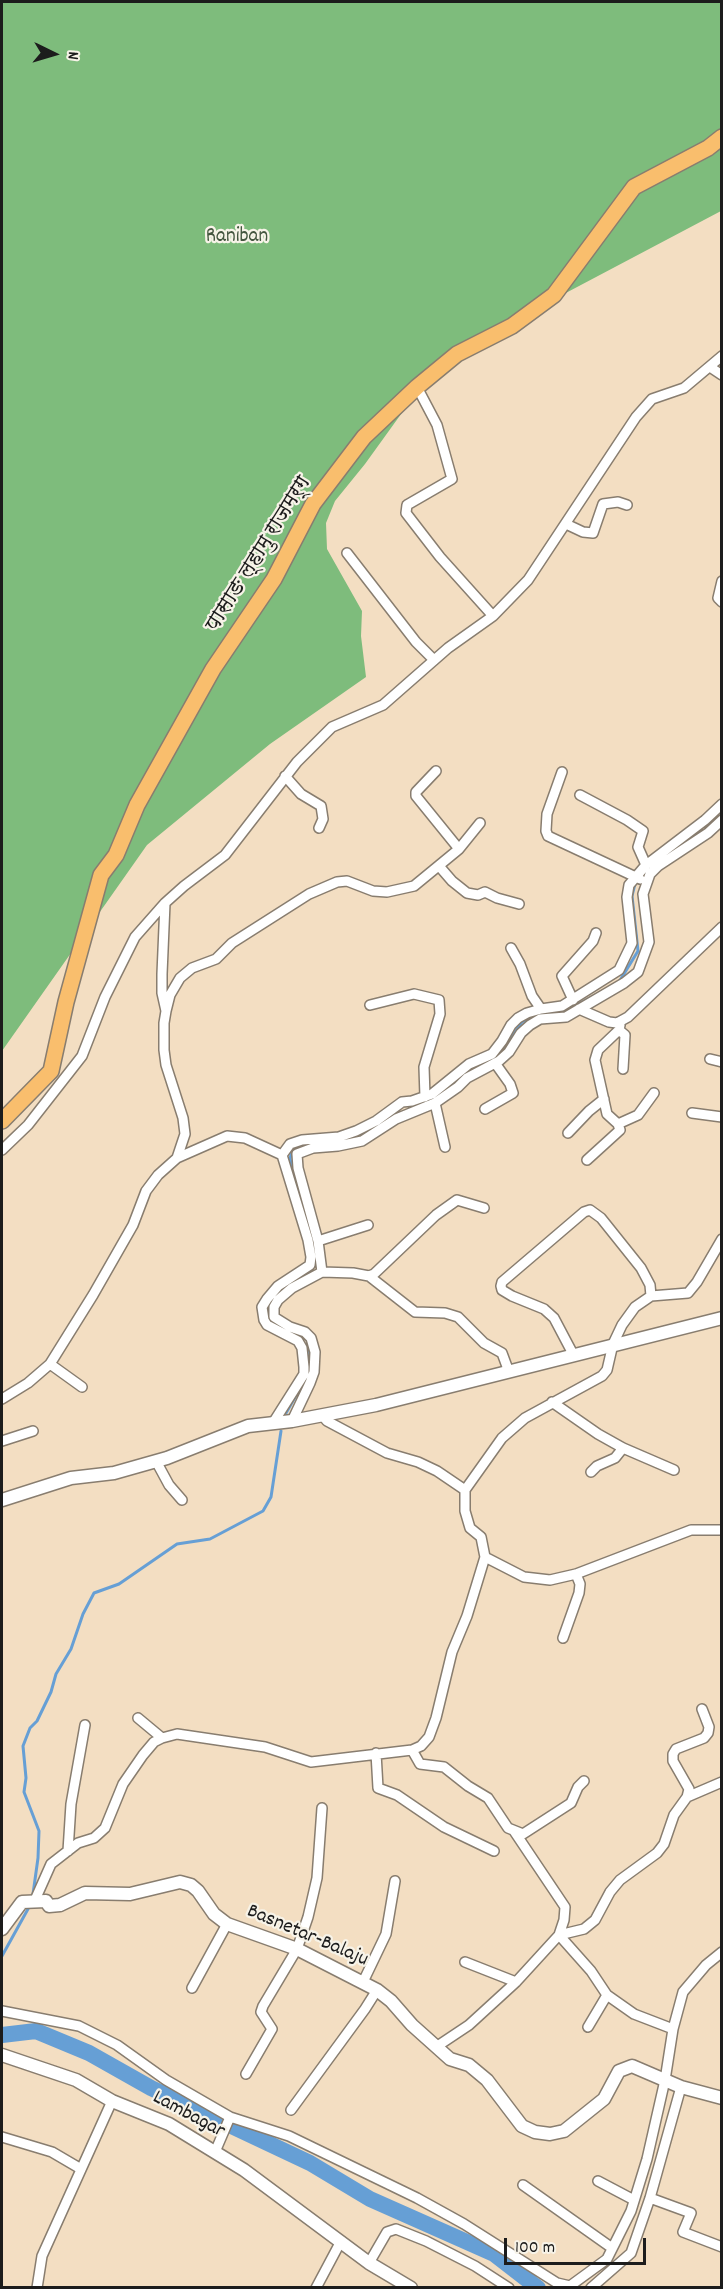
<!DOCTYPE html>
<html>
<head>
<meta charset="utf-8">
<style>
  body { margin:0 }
  #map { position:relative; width:723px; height:2289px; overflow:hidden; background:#f3dec2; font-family:Dekko,sans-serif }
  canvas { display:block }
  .frame { position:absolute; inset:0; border:3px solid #1c1c1c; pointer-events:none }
  .north { position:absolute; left:24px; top:24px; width:60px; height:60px; -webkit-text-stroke:4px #f7f3e8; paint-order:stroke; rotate:95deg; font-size:16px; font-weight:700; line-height:24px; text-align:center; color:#1c1c1c }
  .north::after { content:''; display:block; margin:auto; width:21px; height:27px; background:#1c1c1c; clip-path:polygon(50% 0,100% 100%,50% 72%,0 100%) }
  .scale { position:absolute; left:504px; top:2238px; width:142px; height:27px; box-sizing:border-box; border:3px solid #1c1c1c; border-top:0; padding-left:8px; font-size:18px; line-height:21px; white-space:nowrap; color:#1c1c1c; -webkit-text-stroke:4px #f7f3e8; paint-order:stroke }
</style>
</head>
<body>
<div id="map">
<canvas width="723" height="2289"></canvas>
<div class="frame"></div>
<div class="north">N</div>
<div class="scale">100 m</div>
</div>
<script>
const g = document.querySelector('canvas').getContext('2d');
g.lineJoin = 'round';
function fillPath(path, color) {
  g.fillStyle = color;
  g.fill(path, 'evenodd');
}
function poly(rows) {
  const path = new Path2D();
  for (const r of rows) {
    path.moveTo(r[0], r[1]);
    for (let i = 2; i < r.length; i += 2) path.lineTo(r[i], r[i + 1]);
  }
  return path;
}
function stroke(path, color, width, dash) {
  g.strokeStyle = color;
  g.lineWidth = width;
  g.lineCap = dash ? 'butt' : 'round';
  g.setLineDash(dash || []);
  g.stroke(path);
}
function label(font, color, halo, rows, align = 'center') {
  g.font = font + ' Dekko,"Playpen Sans Deva",sans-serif';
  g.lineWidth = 4.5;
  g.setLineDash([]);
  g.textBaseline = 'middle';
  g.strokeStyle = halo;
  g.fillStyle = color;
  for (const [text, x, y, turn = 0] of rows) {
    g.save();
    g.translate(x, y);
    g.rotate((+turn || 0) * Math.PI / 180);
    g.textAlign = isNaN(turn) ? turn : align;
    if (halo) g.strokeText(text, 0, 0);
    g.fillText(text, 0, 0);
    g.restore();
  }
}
const forest = poly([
  [2,2,721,2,721,211,526,314,422,385,365,464,335,501,326,523,327,549,362,611,361,636,366,677,270,744,147,845,2,1051]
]);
const stream = poly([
  [619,982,638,951,632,896,635,884],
  [546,1012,558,1013,568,1010,597,994],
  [434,1097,461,1076,494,1058,503,1049,522,1022,537,1015],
  [415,1104,428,1100],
  [343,1140,352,1138,366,1132],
  [303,1144,292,1150,290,1159,315,1247],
  [297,1279,311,1271,316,1259],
  [272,1300,267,1313,276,1325],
  [298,1334,306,1338,309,1345,310,1357,308,1376,301,1386],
  [286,1413,298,1392],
  [33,1894,38,1858,39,1831,24,1792,26,1778,23,1746,30,1728,37,1721,51,1692,56,1674,71,1649,83,1614,94,1593,119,1584,177,1544,210,1539,263,1511,271,1497,281,1431],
  [2,1956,28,1909]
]);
const river = poly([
  [2,2035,36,2031,89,2053,151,2088,310,2163,370,2199,494,2254,538,2288]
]);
const minor = poly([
  [710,367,722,375],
  [417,387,437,425,452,479,407,505,406,513,440,557,493,616],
  [566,524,583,532,593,533,603,504,618,502,627,505],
  [347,553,416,642,434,660],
  [722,581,718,598,722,602],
  [436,771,416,792,416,796,459,849],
  [562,772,547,814,546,831,548,836,640,879],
  [285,776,301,794,321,806,323,819,319,828],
  [646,865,705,820,722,804],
  [439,866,452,881,467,893,478,895,485,892,497,898,519,904],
  [165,903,162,974,162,993,166,1011,164,1023,164,1050,166,1065,183,1118,185,1134,177,1158],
  [511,948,520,964,532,996,541,1009],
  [573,1000,562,976,593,941,596,933],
  [370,1005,414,994,439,1000,440,1014,424,1067,425,1097],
  [579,1009,609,1022,617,1023,628,1017,722,927],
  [166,1011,170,995,180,978,192,968,216,959,232,943,309,894,337,882,347,881,373,891,387,892,414,886,459,849,480,823],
  [619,1030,625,1035,623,1069],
  [710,1059,722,1062],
  [435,1103,445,1147],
  [485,1109,513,1093,510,1084,495,1063],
  [692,1113,722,1117],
  [618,1124,638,1115,654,1093],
  [568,1133,589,1111,604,1099],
  [2,1150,28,1125,82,1056,105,997,135,937,165,903,184,886,225,855,297,762,332,727,383,705,448,648,493,616,528,580,636,417,652,399,684,388,722,356],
  [282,1155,290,1144,302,1140,339,1137,356,1131,376,1121,402,1102,412,1101,432,1094,469,1064,492,1054,502,1041,511,1025,518,1018,527,1013,541,1009,562,1006,619,970,632,943,627,897,629,885,646,865,638,847,643,831,627,820,580,795],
  [587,1160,620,1130,618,1124,607,1114,595,1060,598,1050,619,1030,620,1025,617,1023],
  [318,1241,368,1225],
  [322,1272,318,1241,298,1168,297,1154,313,1148,338,1146,362,1141,396,1119,435,1103,458,1087,467,1078,499,1061,509,1052,521,1033,530,1025,540,1019,566,1017,624,983,638,972,649,942,643,894,650,874,658,866,708,833,722,820],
  [369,1276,415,1312,445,1313,458,1317,484,1343,502,1353,509,1372],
  [573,1354,554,1318,544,1309,512,1296,502,1290,501,1286,502,1282,584,1212,590,1210,601,1218,641,1268,650,1285,651,1296],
  [50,1364,82,1387],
  [2,1399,28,1383,50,1364,93,1295,133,1225,146,1191,158,1175,177,1158,227,1136,245,1138,282,1155,308,1240,311,1257,310,1265,278,1286,267,1299,262,1307,264,1320,267,1325,298,1341,302,1348,304,1367,304,1374,273,1423],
  [552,1402,598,1434,623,1448,674,1470],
  [322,1415,327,1421,387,1453,418,1462,437,1471,465,1490],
  [292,1421,310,1383,314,1372,315,1352,311,1338,305,1332,290,1327,274,1317,274,1307,278,1300,292,1288,322,1272,353,1273,369,1276,374,1274,436,1215,457,1200,484,1208],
  [2,1441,33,1431],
  [156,1461,169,1485,182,1500],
  [591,1472,597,1466,615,1458,623,1448],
  [485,1557,524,1577,550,1580,576,1574,691,1530,722,1530],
  [563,1638,579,1593,580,1584,576,1574],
  [138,1718,162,1738],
  [412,1750,420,1764,444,1767,468,1786,488,1798,508,1828,523,1834,571,1803,578,1787,584,1781],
  [376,1753,378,1788,397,1795,444,1827,494,1851],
  [687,1797,722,1782],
  [514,1831,565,1907,564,1920,559,1935,591,1971,607,1995,634,2014,673,2029],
  [68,1851,71,1804,85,1725],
  [35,1900,51,1864,78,1843,94,1838,105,1828,123,1784,143,1755,154,1742,162,1738,177,1734,265,1747,311,1762,412,1750,421,1746,429,1737,436,1718,452,1652,467,1616,485,1557,481,1537,470,1528,465,1511,465,1490,502,1438,525,1418,602,1376,607,1370,613,1344,622,1325,635,1307,651,1296,688,1293,697,1282,722,1239],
  [465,1962,516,1982],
  [363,1982,386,1934,395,1881],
  [192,1988,227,1924],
  [2,2011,79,2026,117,2045,166,2080,230,2117],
  [588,2027,607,1995],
  [436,2047,469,2025,516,1982,559,1935,584,1929,595,1920,610,1892,620,1880,657,1853,664,1844,674,1815,687,1797,689,1789,673,1761,673,1754,676,1749,704,1738,708,1733,709,1727,702,1709],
  [246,2074,272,2029,261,2012,263,2006,297,1949,308,1917,317,1878,322,1808],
  [291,2110,365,2009,377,1990],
  [2,2137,52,2152,81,2169],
  [215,2152,230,2117,289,2136,417,2198,464,2224,557,2283,570,2286,607,2259,631,2211,647,2159,665,2080,673,2029,683,1992,706,1965,722,1952],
  [598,2181,634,2200],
  [523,2185,612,2248],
  [650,2198,691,2213,683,2232,722,2247],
  [369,2263,387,2232,396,2229,426,2241,475,2266,509,2288],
  [37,2288,42,2256,112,2101],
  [316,2288,341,2241],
  [591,2288,631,2253,650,2198,681,2087]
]);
const tertiary = poly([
  [2,1500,71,1478,114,1473,167,1458,248,1426,292,1421,376,1405,722,1318],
  [2,1929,22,1902,46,1901,49,1906,60,1905,85,1893,130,1894,180,1882,191,1885,198,1891,214,1914,227,1924,297,1949,377,1990,391,2001,412,2025,450,2059,469,2065,487,2080,522,2126,535,2132,550,2134,564,2131,604,2099,619,2071,632,2066,681,2087,722,2098],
  [2,2055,76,2080,112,2101,169,2124,244,2170,369,2263,411,2288]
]);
const primary = poly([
  [2,1121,51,1071,66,1002,101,875,116,855,137,805,213,669,274,579,313,504,364,437,417,387,457,354,512,326,554,295,634,187,708,148,722,137]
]);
const parkNames = [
  ["Raniban",237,238]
];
const streetNames = [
  ["पासाङ ल्हामु राजमर्ग",260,555,-58],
  ["Basnetar-Balaju",307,1937,23],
  ["Lambagar",188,2116,28]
];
fillPath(forest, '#7ebc7c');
stroke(stream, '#669fd5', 3);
stroke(river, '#669fd5', 16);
stroke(minor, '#887d6f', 12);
stroke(tertiary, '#887d6f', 15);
stroke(primary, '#887d6f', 18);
stroke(minor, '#fff', 9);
stroke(tertiary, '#fff', 12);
stroke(primary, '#f9be6d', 15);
label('21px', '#43563f', '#f7f3e8', parkNames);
label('21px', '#1c1c1c', '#f7f3e8', streetNames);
</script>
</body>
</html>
